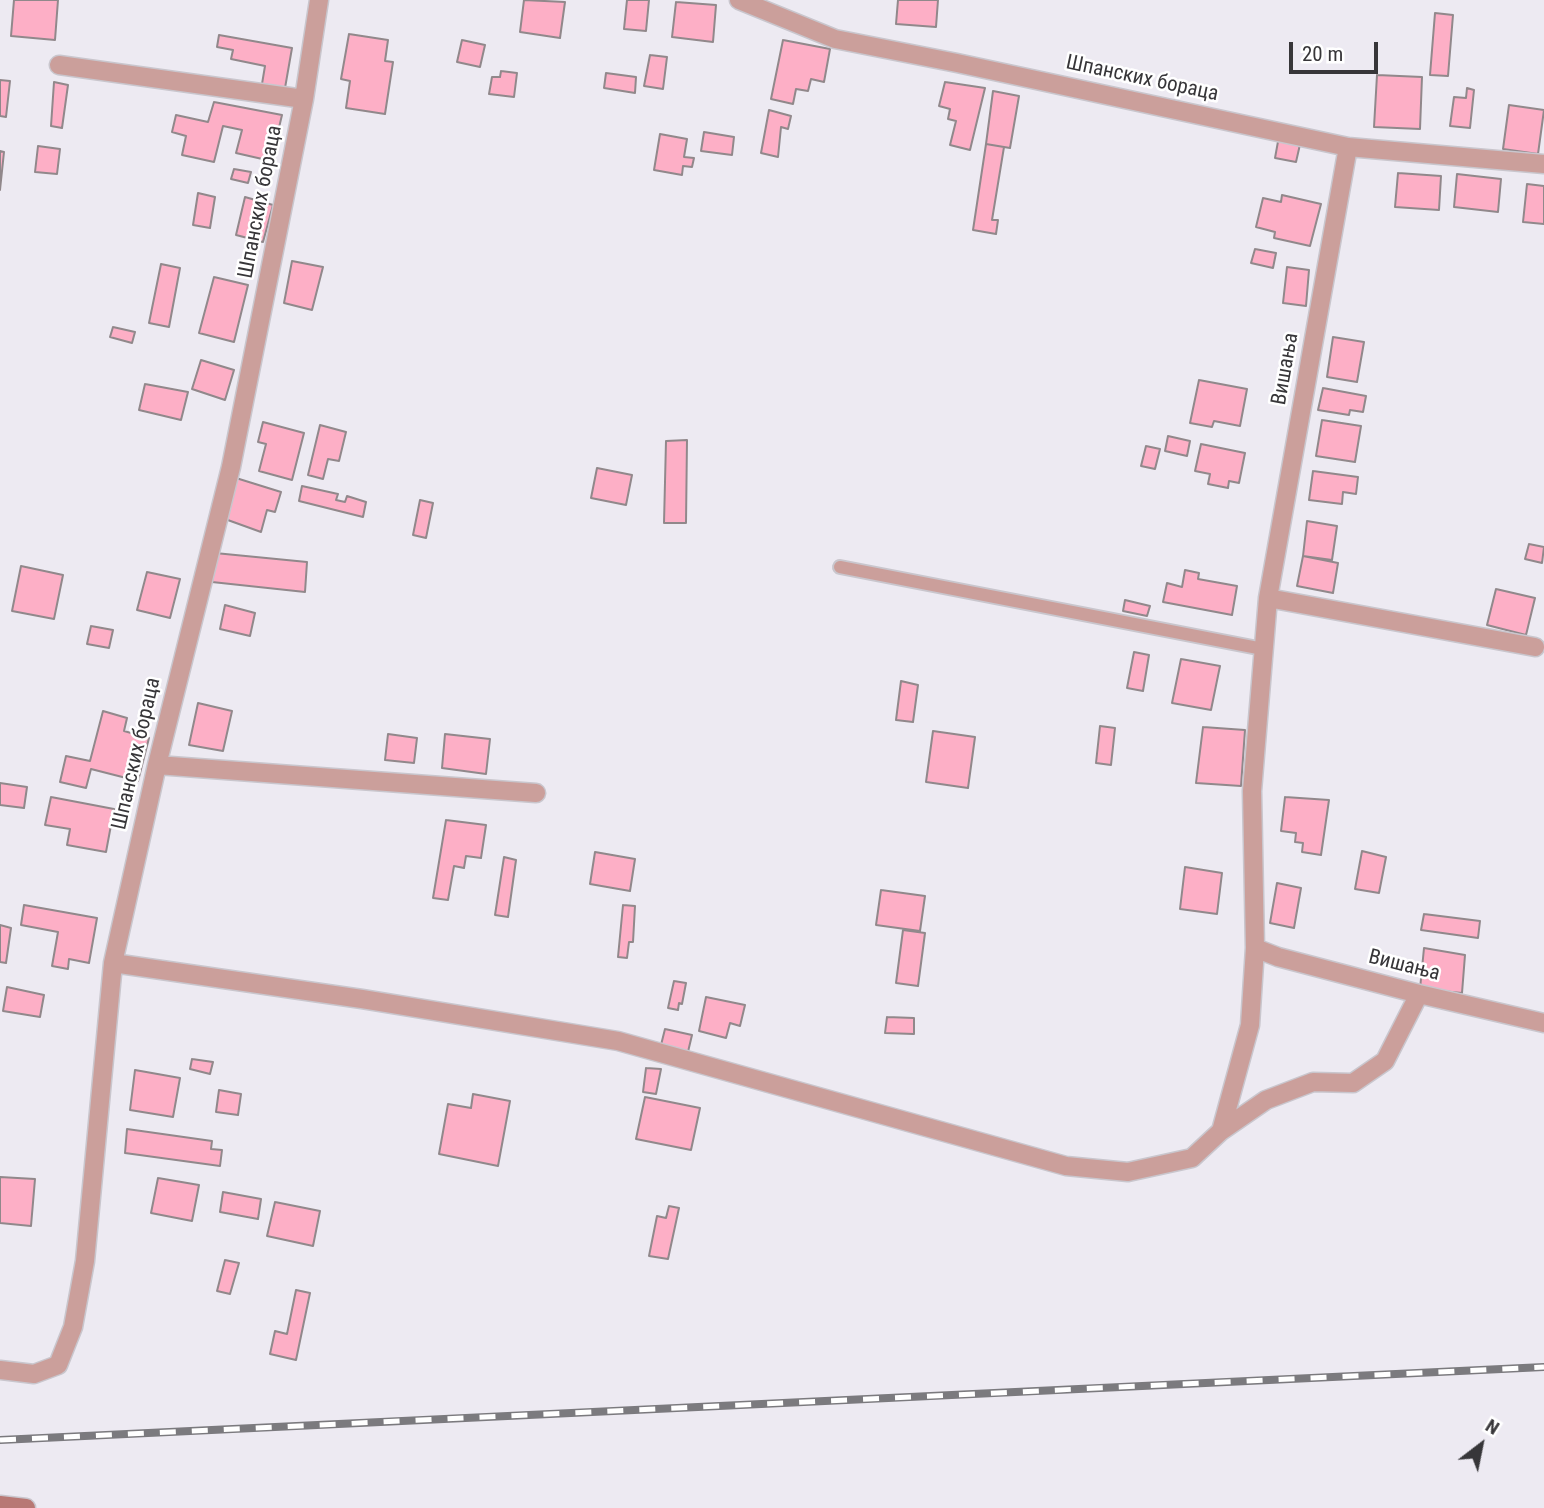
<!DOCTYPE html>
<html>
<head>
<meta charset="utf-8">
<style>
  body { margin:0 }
  #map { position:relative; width:1544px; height:1508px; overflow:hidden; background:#edeaf2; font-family:"Roboto Condensed",sans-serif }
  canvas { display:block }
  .north { position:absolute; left:1446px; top:1410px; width:70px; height:70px; -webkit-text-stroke:5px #fff; paint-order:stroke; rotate:32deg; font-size:19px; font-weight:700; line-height:28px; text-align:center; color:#373639 }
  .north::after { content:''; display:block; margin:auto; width:24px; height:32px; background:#373639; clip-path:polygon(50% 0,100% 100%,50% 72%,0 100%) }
  .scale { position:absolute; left:1289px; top:42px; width:89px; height:32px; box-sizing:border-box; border:4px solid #373639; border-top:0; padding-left:9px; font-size:21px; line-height:24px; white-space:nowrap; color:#373639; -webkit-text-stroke:5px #fff; paint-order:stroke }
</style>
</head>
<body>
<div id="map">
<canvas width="1544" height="1508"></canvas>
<div class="north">N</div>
<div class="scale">20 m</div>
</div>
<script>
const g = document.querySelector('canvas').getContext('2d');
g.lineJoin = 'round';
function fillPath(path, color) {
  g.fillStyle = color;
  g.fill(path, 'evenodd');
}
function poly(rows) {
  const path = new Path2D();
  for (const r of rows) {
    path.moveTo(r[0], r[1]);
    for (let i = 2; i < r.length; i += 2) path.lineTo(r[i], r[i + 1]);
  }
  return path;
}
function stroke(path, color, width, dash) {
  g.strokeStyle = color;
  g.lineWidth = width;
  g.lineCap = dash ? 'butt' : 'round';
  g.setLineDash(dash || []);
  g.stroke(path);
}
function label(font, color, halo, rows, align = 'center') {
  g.font = font + ' "Roboto Condensed",sans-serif';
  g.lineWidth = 5;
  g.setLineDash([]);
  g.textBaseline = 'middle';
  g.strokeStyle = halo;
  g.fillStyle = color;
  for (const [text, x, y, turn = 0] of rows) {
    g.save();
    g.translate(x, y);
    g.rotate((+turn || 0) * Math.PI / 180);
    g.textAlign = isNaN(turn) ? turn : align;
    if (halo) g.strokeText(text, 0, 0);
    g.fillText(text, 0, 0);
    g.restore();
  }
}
const building = poly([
  [14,0,58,0,55,40,11,36,14,0],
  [524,0,565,2,560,38,520,32,524,0],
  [627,0,649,0,646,31,624,29,627,0],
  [898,0,938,0,936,27,896,24,898,0],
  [676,2,716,5,713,42,672,37,676,2],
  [1435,13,1453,15,1448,76,1430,75,1435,13],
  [349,34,388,40,385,61,393,62,385,114,346,108,350,81,341,79,349,34],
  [219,35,292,48,285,88,262,84,265,66,231,59,233,50,217,47,219,35],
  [462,40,485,45,480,67,457,62,462,40],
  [783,40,830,49,824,82,811,79,808,91,796,89,793,104,771,99,783,40],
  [650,55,667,57,663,89,644,86,650,55],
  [501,71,517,73,514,97,489,94,492,77,500,77,501,71],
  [606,73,636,77,635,93,604,88,606,73],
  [1377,75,1422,77,1420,129,1374,127,1377,75],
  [0,80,10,81,6,117,0,116,0,80],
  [54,82,68,85,62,128,51,126,54,82],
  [945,82,985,88,970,150,950,145,956,121,948,119,950,109,939,106,945,82],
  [1467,88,1474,90,1470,128,1450,126,1454,97,1466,98,1467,88],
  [993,91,1019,96,1010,148,986,144,993,91],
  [214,102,282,115,271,161,236,153,242,130,223,126,214,162,182,155,186,136,172,132,176,115,208,122,214,102],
  [1509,105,1544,110,1538,154,1503,149,1509,105],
  [769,110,791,116,788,129,781,127,778,157,761,153,769,110],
  [704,132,734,137,732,155,701,151,704,132],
  [660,134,687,139,684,157,694,158,692,167,683,166,682,175,654,170,660,134],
  [1279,136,1301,140,1296,162,1275,158,1279,136],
  [986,144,1004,147,992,220,998,220,996,234,973,230,986,144],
  [38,146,60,149,57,174,35,172,38,146],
  [0,151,4,152,0,190,0,151],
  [234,169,251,172,248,183,231,179,234,169],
  [1398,173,1441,176,1439,210,1395,207,1398,173],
  [1457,174,1501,179,1498,212,1454,207,1457,174],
  [1527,184,1544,186,1544,224,1523,222,1527,184],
  [198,193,215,197,210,228,193,225,198,193],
  [1282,195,1321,204,1310,246,1274,238,1275,232,1256,227,1263,198,1281,202,1282,195],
  [245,197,273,205,263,242,236,235,245,197],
  [1255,249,1276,253,1273,268,1251,263,1255,249],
  [292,261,323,267,312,310,284,303,292,261],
  [161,264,180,268,169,327,149,323,161,264],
  [1287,267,1309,270,1306,306,1283,303,1287,267],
  [214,277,248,285,234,342,199,333,214,277],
  [113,327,135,332,132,343,110,337,113,327],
  [1333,337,1364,342,1357,382,1327,377,1333,337],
  [201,360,234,370,225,400,192,389,201,360],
  [1199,380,1247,389,1240,426,1214,421,1212,427,1190,423,1199,380],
  [145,384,188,392,181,420,139,410,145,384],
  [1323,388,1366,396,1363,412,1350,410,1349,415,1318,410,1323,388],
  [1322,420,1361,426,1355,462,1316,456,1322,420],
  [263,422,304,433,292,480,259,471,266,444,258,442,263,422],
  [320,425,346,432,339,461,328,459,323,479,308,475,320,425],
  [1168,436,1190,441,1187,456,1165,451,1168,436],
  [687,440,686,523,664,523,666,441,687,440],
  [1201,444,1245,453,1239,483,1229,481,1228,488,1208,484,1210,474,1195,471,1201,444],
  [1146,446,1160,449,1155,469,1141,466,1146,446],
  [597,468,632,475,626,505,591,498,597,468],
  [1313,471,1358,477,1356,494,1343,492,1342,504,1309,500,1313,471],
  [236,478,281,492,275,512,267,510,261,532,225,519,236,478],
  [302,486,338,494,336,500,345,502,347,496,366,502,363,517,299,501,302,486],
  [420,500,433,503,426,538,413,535,420,500],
  [1307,521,1337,526,1332,560,1303,556,1307,521],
  [1529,544,1544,547,1542,563,1525,559,1529,544],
  [215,553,307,562,305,592,212,582,215,553],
  [1303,556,1338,563,1333,593,1297,586,1303,556],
  [21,566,63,575,54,619,12,611,21,566],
  [1185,570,1199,573,1198,579,1237,586,1232,615,1163,602,1167,583,1182,587,1185,570],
  [147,572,180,579,170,618,137,610,147,572],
  [1496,589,1535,598,1526,635,1487,625,1496,589],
  [1125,600,1150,606,1147,616,1123,611,1125,600],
  [225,605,255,613,250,636,220,629,225,605],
  [91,626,113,630,109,648,87,644,91,626],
  [1134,652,1149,655,1143,691,1127,688,1134,652],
  [1181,659,1220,666,1211,710,1172,703,1181,659],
  [901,681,918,685,913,722,896,720,901,681],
  [198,703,232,711,223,751,189,745,198,703],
  [103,711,127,718,124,731,149,738,138,781,91,769,86,788,60,782,66,756,90,761,103,711],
  [1100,726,1115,728,1111,765,1096,763,1100,726],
  [1203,727,1245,730,1241,786,1196,783,1203,727],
  [933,731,975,737,968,788,926,782,933,731],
  [388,734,417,738,414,763,385,760,388,734],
  [445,734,490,739,486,774,442,768,445,734],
  [0,783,27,787,24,808,0,805,0,783],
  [51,797,114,809,106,852,67,845,70,829,45,825,51,797],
  [1285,797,1329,800,1321,855,1302,852,1303,843,1295,842,1296,833,1281,831,1285,797],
  [446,820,486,825,481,858,466,856,464,868,454,866,448,900,433,898,446,820],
  [1362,851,1386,857,1379,893,1355,889,1362,851],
  [595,852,635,859,630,891,590,884,595,852],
  [504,857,516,860,508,917,495,915,504,857],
  [1185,867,1222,873,1217,914,1180,909,1185,867],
  [1277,883,1301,888,1294,928,1270,923,1277,883],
  [881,890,925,896,920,931,876,925,881,890],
  [24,905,97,918,89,963,69,959,68,969,52,966,58,932,21,925,24,905],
  [623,905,635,906,633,942,629,942,627,958,618,957,623,905],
  [1424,914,1480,921,1478,938,1421,930,1424,914],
  [0,925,11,928,6,963,0,962,0,925],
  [903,930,925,933,918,986,896,983,903,930],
  [1424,948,1465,955,1462,993,1420,989,1424,948],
  [674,981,686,983,682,1004,679,1003,678,1010,668,1008,674,981],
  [7,987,44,995,40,1017,3,1011,7,987],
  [706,997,745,1005,740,1026,730,1023,726,1038,699,1031,706,997],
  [887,1017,914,1018,914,1034,885,1033,887,1017],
  [665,1029,692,1035,687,1056,660,1049,665,1029],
  [192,1059,213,1062,210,1074,190,1069,192,1059],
  [646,1068,661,1069,656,1094,643,1092,646,1068],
  [135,1070,180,1078,173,1117,130,1110,135,1070],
  [219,1090,241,1094,238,1115,216,1112,219,1090],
  [473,1094,510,1101,498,1166,439,1154,448,1104,471,1108,473,1094],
  [645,1097,700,1108,691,1150,636,1139,645,1097],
  [127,1129,212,1141,211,1149,222,1150,220,1166,125,1153,127,1129],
  [0,1177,35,1179,31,1226,0,1223,0,1177],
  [158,1178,199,1185,192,1221,151,1213,158,1178],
  [223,1192,261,1199,258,1219,220,1212,223,1192],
  [275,1202,320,1211,313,1246,267,1236,275,1202],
  [669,1206,679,1208,668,1259,649,1256,657,1216,666,1218,669,1206],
  [225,1260,239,1263,230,1294,217,1291,225,1260],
  [296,1290,310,1293,296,1360,270,1354,275,1331,287,1334,296,1290]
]);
const lane = poly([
  [840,567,1263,649]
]);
const street = poly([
  [739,0,835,39,957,63,1348,147,1544,164],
  [59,65,304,99],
  [1268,598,1535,647],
  [157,765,536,793],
  [1255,948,1278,957,1419,994,1544,1023],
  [113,963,362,999,618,1041,1066,1166,1128,1172,1192,1158,1221,1131,1266,1100,1313,1082,1353,1083,1385,1061,1419,994],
  [1221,1131,1250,1025,1255,948,1252,791,1268,598,1348,147],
  [0,1370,34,1374,58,1365,73,1327,85,1261,113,963,157,765,231,467,304,99,319,0]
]);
const secondary = poly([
  [0,1505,26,1508]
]);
const rail = poly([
  [0,1440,1544,1367]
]);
const streetNames = [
  ["Шпанских бораца",1142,79,12],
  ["Шпанских бораца",261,202,-79],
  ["Вишања",1286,369,-80],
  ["Шпанских бораца",137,754,-77],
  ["Вишања",1404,966,14]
];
fillPath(building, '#fdafc6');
stroke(building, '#91888b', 2);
stroke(lane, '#c9c6cd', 16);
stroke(street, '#c9c6cd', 21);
stroke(secondary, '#c9c6cd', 21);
stroke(lane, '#cb9f9b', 12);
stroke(street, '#cb9f9b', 18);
stroke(secondary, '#b87874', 18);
stroke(rail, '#7b7a7e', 8);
stroke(rail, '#fff', 5, [16]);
label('21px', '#373639', '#fff', streetNames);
</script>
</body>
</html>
